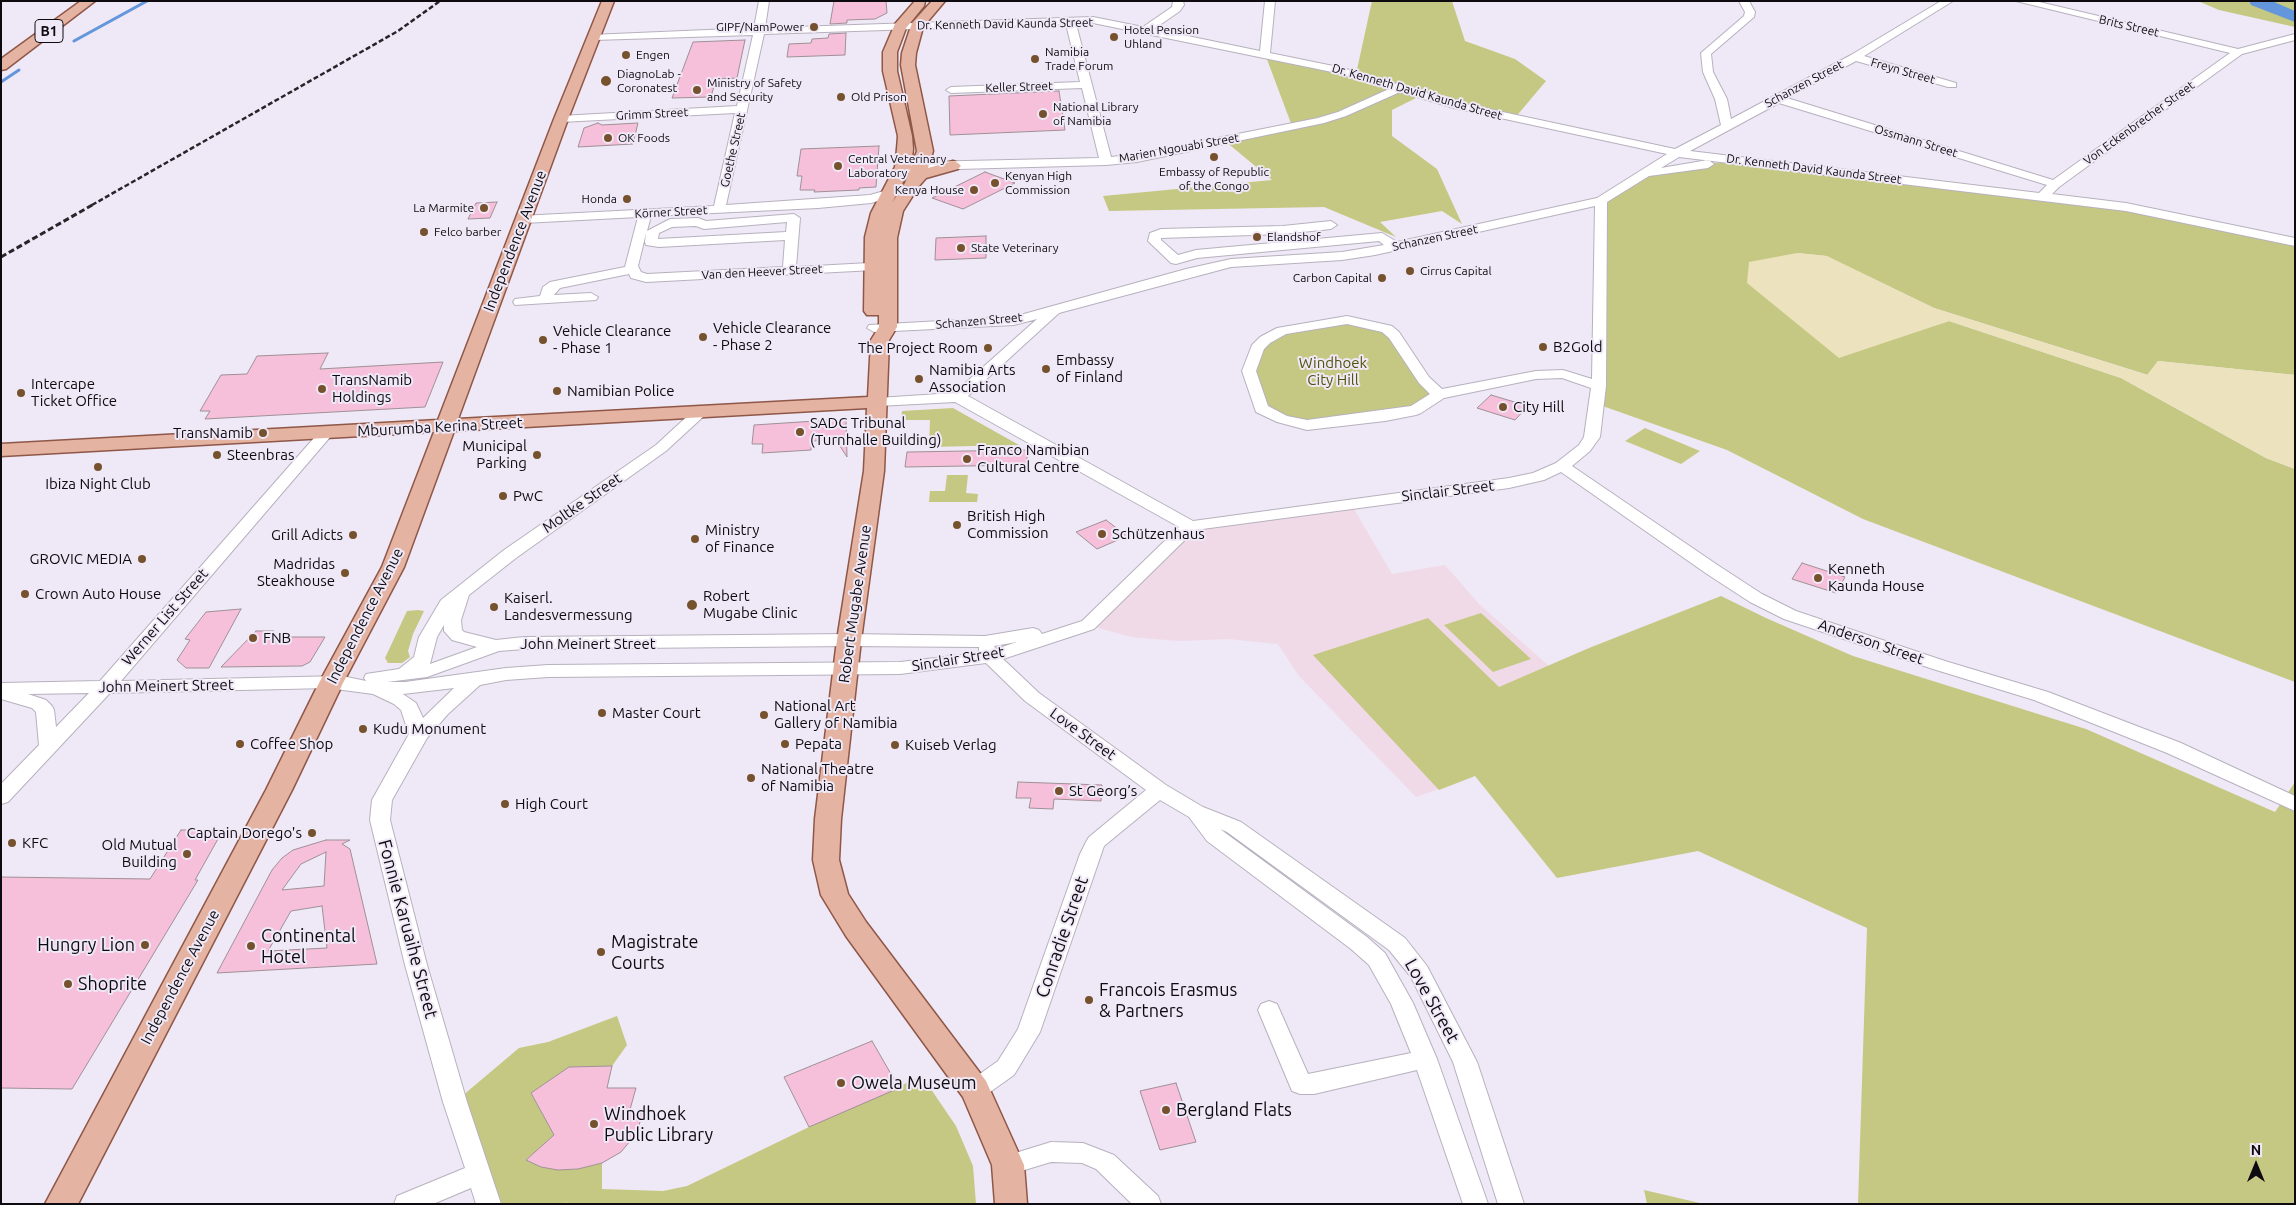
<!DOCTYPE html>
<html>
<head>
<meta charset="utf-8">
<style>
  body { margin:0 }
  #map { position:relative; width:2296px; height:1205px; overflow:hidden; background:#efe8f6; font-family:Ubuntu,sans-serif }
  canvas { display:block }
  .frame { position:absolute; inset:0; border:2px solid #0e0b10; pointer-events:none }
  .north { position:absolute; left:2231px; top:1140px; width:50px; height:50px; -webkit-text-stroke:4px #efe8f6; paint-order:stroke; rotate:0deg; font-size:14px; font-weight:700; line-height:20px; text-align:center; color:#0e0b10 }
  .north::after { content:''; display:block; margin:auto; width:18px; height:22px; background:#0e0b10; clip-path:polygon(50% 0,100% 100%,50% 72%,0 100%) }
</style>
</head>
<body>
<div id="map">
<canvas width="2296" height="1205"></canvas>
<div class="frame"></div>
<div class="north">N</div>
</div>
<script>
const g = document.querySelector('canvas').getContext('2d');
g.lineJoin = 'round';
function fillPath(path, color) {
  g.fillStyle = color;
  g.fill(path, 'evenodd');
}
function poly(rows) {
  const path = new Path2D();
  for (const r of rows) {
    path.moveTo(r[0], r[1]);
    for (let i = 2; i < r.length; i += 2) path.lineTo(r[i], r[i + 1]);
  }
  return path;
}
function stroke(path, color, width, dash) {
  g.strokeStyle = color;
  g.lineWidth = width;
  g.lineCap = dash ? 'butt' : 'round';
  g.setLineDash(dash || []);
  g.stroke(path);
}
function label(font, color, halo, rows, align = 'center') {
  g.font = font + ' Ubuntu,sans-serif';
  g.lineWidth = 4;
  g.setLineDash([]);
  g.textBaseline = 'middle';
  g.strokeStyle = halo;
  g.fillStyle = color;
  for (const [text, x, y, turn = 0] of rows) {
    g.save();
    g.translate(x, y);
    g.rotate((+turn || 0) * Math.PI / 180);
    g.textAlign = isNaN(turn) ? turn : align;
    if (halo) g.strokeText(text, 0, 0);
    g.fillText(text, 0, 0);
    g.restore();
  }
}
const education = poly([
  [1351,504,1392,574,1445,565,1479,604,1549,666,1500,687,1475,776,1416,797,1299,676,1278,644,1228,639,1178,641,1131,637,1088,625,1190,526]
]);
const green = poly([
  [1372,1,1452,1,1465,41,1515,59,1546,81,1514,119,1420,96,1392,110,1392,136,1437,169,1462,224,1442,211,1380,222,1396,237,1324,207,1109,211,1103,196,1272,180,1225,141,1292,126,1265,54,1356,74],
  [2198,1,2295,1,2295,27,2219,10],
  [1715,163,1756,163,2126,207,2295,246,2295,375,2158,361,2148,375,1934,308,1826,256,1797,253,1818,340,1839,357,1949,321,2121,378,2266,458,2295,469,2295,682,1863,519,1727,450,1597,404,1601,201,1651,174,1687,166],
  [1347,320,1387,329,1439,394,1416,410,1307,425,1261,409,1252,358,1282,331],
  [953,408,1019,445,929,447,930,420,901,420,902,411],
  [1645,428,1700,451,1681,464,1625,441],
  [947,475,968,475,966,493,978,494,977,502,929,502,930,491,945,491],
  [1721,596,1766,618,1853,656,2086,729,2275,812,2295,782,2295,1204,1858,1204,1867,928,1698,851,1557,878,1475,776,1439,790,1313,655,1428,618,1499,687,1589,648],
  [418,610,424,611,413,634,408,651,410,657,402,663,388,663,385,658,407,611],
  [1481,613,1531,659,1493,672,1444,625],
  [617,1016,627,1045,612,1066,569,1067,531,1093,554,1135,526,1160,541,1167,558,1170,578,1169,602,1163,602,1189,663,1191,687,1186,809,1127,922,1076,956,1126,973,1166,976,1204,564,1204,568,1202,562,1204,489,1204,455,1102,519,1048,548,1042],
  [1644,1190,1704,1204,1647,1204]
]);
const sand = poly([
  [1797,253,1827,256,1934,308,2147,375,2158,361,2295,375,2295,469,2266,458,2121,378,1949,321,1839,358,1747,283,1749,262]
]);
const stream = poly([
  [74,41,147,1],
  [1,82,19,70]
]);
const river = poly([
  [2249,1,2272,1,2295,11,2295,22,2251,5,2249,1]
]);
const building = poly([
  [834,1,886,1,887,13,875,19,847,20,847,23,830,24,834,1],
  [846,33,845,55,787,57,789,44,811,43,812,39,828,38,829,34,846,33],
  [745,40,737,78,716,79,711,97,672,98,693,42,745,40],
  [1059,91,1065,130,950,135,949,96,1059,91],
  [598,123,602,125,638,123,633,144,578,147,584,128,598,123],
  [879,146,876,187,859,188,859,190,814,192,815,190,800,190,802,176,797,176,801,149,879,146],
  [985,172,1015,183,963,209,932,198,985,172],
  [497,202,490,218,468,219,476,203,497,202],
  [986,236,986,258,935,260,936,238,986,236],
  [328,353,320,369,443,362,425,407,205,419,210,411,200,411,221,375,247,374,257,356,328,353],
  [1491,395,1528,406,1515,420,1477,408,1491,395],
  [846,419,847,457,836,440,812,441,811,450,762,453,763,444,752,444,754,425,846,419],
  [1027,450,1027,465,905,467,907,452,1027,450],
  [1106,520,1127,536,1097,549,1076,532,1106,520],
  [1802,563,1845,577,1836,593,1792,579,1802,563],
  [241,609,209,668,186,668,177,660,190,640,185,639,206,612,241,609],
  [256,631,274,631,270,637,325,637,310,662,302,666,221,667,256,631],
  [1018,782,1102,785,1101,801,1054,799,1053,809,1029,808,1031,798,1016,798,1018,782],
  [181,830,223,830,195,880,198,880,72,1089,1,1088,1,877,150,879,181,830],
  [326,840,350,840,342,844,350,849,377,964,217,973,272,870,282,858,293,850,326,840],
  [326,852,324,886,282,890,301,864,326,852],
  [322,906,327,948,268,951,291,911,322,906],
  [872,1041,899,1088,809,1127,784,1077,872,1041],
  [612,1066,607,1088,636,1088,629,1113,643,1113,636,1134,621,1152,602,1163,578,1169,558,1170,541,1167,526,1160,554,1135,531,1093,569,1067,612,1066],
  [1176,1083,1196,1142,1160,1150,1140,1091,1176,1083]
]);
const minor = poly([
  [759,1,769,1,765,28,1093,17,1143,27,1172,7,1173,1,1183,1,1184,5,1180,11,1154,29,1260,51,1265,1,1275,1,1270,53,1343,68,1456,102,1675,149,1721,125,1715,99,1703,72,1701,53,1744,16,1745,12,1739,1,1749,1,1755,12,1754,17,1711,54,1713,72,1727,99,1731,119,1851,55,1941,1,1953,1,1864,56,1956,83,1956,87,1948,87,1856,61,1787,98,2053,180,2230,53,2016,1,2035,1,2238,49,2295,34,2295,40,2242,54,2059,187,2052,194,2126,203,2295,238,2295,246,2126,211,1679,157,1661,168,1708,160,1714,164,1708,168,1649,176,1607,202,1606,386,1600,437,1590,451,1572,466,1719,566,1762,594,1796,611,1945,661,2048,692,2181,743,2295,796,2295,811,2167,753,2034,700,1933,669,1784,619,1750,602,1707,574,1561,472,1544,480,1509,488,1195,530,1094,629,1003,659,1039,693,1166,785,1203,807,1241,822,1405,938,1427,966,1477,1062,1524,1204,1498,1204,1453,1062,1411,977,1389,950,1227,832,1220,829,1367,937,1385,953,1413,1003,1437,1059,1488,1204,1463,1204,1417,1070,1314,1094,1300,1094,1292,1091,1258,1010,1261,1004,1269,1001,1277,1004,1308,1074,1411,1053,1391,1004,1369,965,1351,949,1207,841,1189,817,1160,800,1104,846,1040,1032,1014,1075,983,1097,975,1100,967,1097,963,1090,967,1083,998,1061,1018,1029,1080,854,1086,842,1089,837,1146,790,1025,701,986,663,900,674,548,677,506,680,480,685,448,714,427,738,392,800,390,820,427,965,467,1102,501,1204,476,1204,471,1188,433,1204,394,1204,397,1196,465,1168,443,1102,405,965,370,820,372,800,409,734,401,710,394,704,373,694,328,688,110,693,8,802,1,804,1,784,39,745,36,712,32,708,1,699,1,683,100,681,321,430,326,428,331,430,334,433,331,436,121,681,342,676,366,681,364,678,366,674,399,669,414,657,419,637,441,600,504,550,656,445,694,410,699,408,704,410,707,413,704,416,666,451,516,558,469,595,461,620,462,630,464,632,496,640,524,637,849,634,985,636,1033,628,1039,630,1042,634,1082,621,1179,527,955,402,878,406,871,402,878,398,954,393,1037,319,1014,325,874,332,867,328,869,325,1013,317,1186,269,1231,259,1342,252,1384,245,1379,241,1197,258,1176,264,1171,263,1148,241,1150,233,1161,229,1283,226,1331,221,1337,225,1331,229,1283,234,1161,238,1161,240,1178,255,1196,250,1382,233,1397,242,1597,198,1667,154,1454,108,1400,92,1346,116,1324,123,1137,162,1106,165,921,170,907,173,901,169,903,166,921,162,1099,158,1082,88,951,93,946,90,951,87,1080,82,1066,24,764,34,726,205,870,195,891,189,897,193,895,196,871,203,818,208,651,216,647,231,670,219,698,218,706,221,794,214,800,218,796,267,888,262,895,266,893,269,646,282,631,278,629,274,560,288,554,295,591,293,598,297,596,300,515,305,513,302,515,299,540,296,543,287,550,282,625,267,638,217,524,223,518,219,520,216,714,206,735,113,561,122,555,119,561,116,737,106,753,35,594,40,590,39,590,35,754,28,759,1],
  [1093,23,1337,73,1389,89,1338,112,1318,118,1137,154,1111,157,1076,24,1093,23],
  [1779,103,2047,185,2039,193,1690,151,1779,103],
  [1595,206,1592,379,1563,370,1536,371,1442,389,1429,377,1399,332,1392,326,1347,316,1277,328,1260,337,1252,345,1242,371,1256,412,1277,422,1307,430,1385,421,1416,415,1421,413,1444,398,1536,379,1562,378,1591,388,1584,437,1579,445,1556,463,1533,473,1509,478,1193,521,968,396,1059,313,1231,267,1342,260,1375,255,1595,206],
  [787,222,786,232,658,239,659,233,672,227,696,226,704,229,787,222],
  [646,233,645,242,646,245,659,247,785,240,783,267,647,274,641,272,638,266,646,233],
  [1347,324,1382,332,1389,338,1419,383,1430,394,1411,406,1307,420,1287,416,1268,406,1256,371,1264,349,1270,343,1286,334,1347,324],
  [444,625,444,631,452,640,477,647,430,664,437,637,444,625],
  [1017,642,996,649,994,646,1017,642],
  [849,646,979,647,979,653,900,662,548,665,506,668,405,682,387,682,427,677,499,651,524,649,849,646],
  [454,688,423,718,416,703,403,694,454,688],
  [89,693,56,727,54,710,52,706,46,700,28,694,89,693],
  [1051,1142,1083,1143,1114,1155,1158,1196,1161,1204,1132,1204,1096,1169,1082,1163,1051,1162,1008,1175,999,1172,996,1165,999,1158,1051,1142]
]);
const major = poly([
  [81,1,95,1,6,69,1,70,1,59,81,1],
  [602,1,614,1,568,119,458,419,868,397,871,340,879,327,879,315,867,315,864,311,865,237,871,213,895,167,897,149,898,136,883,71,883,52,895,24,915,1,925,1,924,6,906,28,897,52,897,71,912,136,913,149,911,167,892,203,905,183,917,151,901,65,902,53,912,23,932,1,945,1,923,27,916,53,915,65,933,151,928,168,953,161,958,163,961,166,958,169,926,178,919,186,903,211,897,238,897,327,889,340,884,471,861,640,841,819,839,860,848,894,866,922,986,1081,1024,1165,1027,1204,995,1204,992,1165,963,1097,846,936,821,895,813,860,815,819,837,640,864,471,867,408,454,431,404,567,343,683,292,790,78,1204,45,1204,266,790,319,683,382,567,434,432,1,456,1,444,438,420,554,119,602,1]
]);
const railFar1 = poly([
  [92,205,398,31,440,1]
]);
const rail = poly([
  [1,257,94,204]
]);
const markers = [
  [814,27,5,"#76512d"],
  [1114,37,5,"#76512d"],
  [626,55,5,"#76512d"],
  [1035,59,5,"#76512d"],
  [606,81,6,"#76512d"],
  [697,90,5,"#76512d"],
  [841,97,5,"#76512d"],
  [1043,114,5,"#76512d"],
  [608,138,5,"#76512d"],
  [1214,157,5,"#76512d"],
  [838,166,5,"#76512d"],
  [995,183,5,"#76512d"],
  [974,190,5,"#76512d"],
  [627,199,5,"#76512d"],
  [484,208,5,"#76512d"],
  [424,232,5,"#76512d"],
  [1257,237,5,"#76512d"],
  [961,248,5,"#76512d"],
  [1410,271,5,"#76512d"],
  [1382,278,5,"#76512d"],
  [703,337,5,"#76512d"],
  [543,340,5,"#76512d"],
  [1543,347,5,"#76512d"],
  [988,348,5,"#76512d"],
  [1046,369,5,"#76512d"],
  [919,379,5,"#76512d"],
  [322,389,5,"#76512d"],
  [557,391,5,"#76512d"],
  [21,393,5,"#76512d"],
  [1503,407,5,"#76512d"],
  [800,432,5,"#76512d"],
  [263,433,5,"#76512d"],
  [217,455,5,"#76512d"],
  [537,455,5,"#76512d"],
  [967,459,5,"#76512d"],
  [98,467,5,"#76512d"],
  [503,496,5,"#76512d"],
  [957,525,5,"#76512d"],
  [1102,534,5,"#76512d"],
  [353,535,5,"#76512d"],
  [695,539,5,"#76512d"],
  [142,559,5,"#76512d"],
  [345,573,5,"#76512d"],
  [1818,578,5,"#76512d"],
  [25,594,5,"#76512d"],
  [692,605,6,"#76512d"],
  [494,607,5,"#76512d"],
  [253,638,5,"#76512d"],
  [602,713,5,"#76512d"],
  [764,715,5,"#76512d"],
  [363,729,5,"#76512d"],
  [240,744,5,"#76512d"],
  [785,744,5,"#76512d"],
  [895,745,5,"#76512d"],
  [751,778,5,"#76512d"],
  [1059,791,5,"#76512d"],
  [505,804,5,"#76512d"],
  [312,833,5,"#76512d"],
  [12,843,5,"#76512d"],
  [187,854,5,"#76512d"],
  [145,945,5,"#76512d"],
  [251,946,5,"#76512d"],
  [601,952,5,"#76512d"],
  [68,984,5,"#76512d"],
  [1089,1000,5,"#76512d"],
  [841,1083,5,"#76512d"],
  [1166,1110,5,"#76512d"],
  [594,1124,5,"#76512d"]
];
const farStreetnames = [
  ["Dr. Kenneth David Kaunda Street",1005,24,-1],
  ["Brits Street",2129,26,13],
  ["Freyn Street",1903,71,16],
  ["Schanzen Street",1804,84,-28],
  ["Keller Street",1019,87,-2],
  ["Dr. Kenneth David Kaunda Street",1417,92,16],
  ["Grimm Street",652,114,-3],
  ["Von Eckenbrecher Street",2139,123,-36],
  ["Ossmann Street",1916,141,17],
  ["Marien Ngouabi Street",1179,148,-10],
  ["Goethe Street",733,150,-77],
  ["Dr. Kenneth David Kaunda Street",1814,169,7],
  ["Körner Street",671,212,-3],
  ["Schanzen Street",1435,238,-12],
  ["Van den Heever Street",762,272,-3],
  ["Schanzen Street",979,321,-5]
];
const farPoinames = [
  ["GIPF/NamPower",804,27,"right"],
  ["Hotel Pension",1124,30],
  ["Uhland",1124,44],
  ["Namibia",1045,52],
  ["Trade Forum",1045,66],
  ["Engen",636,55],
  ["DiagnoLab -",617,74],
  ["Coronatest",617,88],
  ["Ministry of Safety",707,83],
  ["and Security",707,97],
  ["Old Prison",851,97],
  ["National Library",1053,107],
  ["of Namibia",1053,121],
  ["OK Foods",618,138],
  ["Central Veterinary",848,159],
  ["Laboratory",848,173],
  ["Embassy of Republic",1214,172,"center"],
  ["of the Congo",1214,186,"center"],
  ["Kenyan High",1005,176],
  ["Commission",1005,190],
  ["Kenya House",964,190,"right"],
  ["Honda",617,199,"right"],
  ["La Marmite",474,208,"right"],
  ["Felco barber",434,232],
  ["Elandshof",1267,237],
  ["State Veterinary",971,248],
  ["Cirrus Capital",1420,271],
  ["Carbon Capital",1372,278,"right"]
];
const shields = [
  [49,31,28]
];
const shieldNames = [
  ["B1",49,31]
];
const streetNames = [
  ["Independence Avenue",515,241,-69],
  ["Mburumba Kerina Street",440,427,-3],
  ["Sinclair Street",1448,491,-7],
  ["Moltke Street",582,503,-35],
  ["Robert Mugabe Avenue",855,604,-82],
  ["Independence Avenue",365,616,-63],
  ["Werner List Street",165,617,-49],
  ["Anderson Street",1871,642,19],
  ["John Meinert Street",588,644],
  ["Sinclair Street",958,659,-9],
  ["John Meinert Street",166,686,-1],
  ["Love Street",1083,734,36],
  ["Independence Avenue",180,977,-62]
];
const poiNames = [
  ["Vehicle Clearance",713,328],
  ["- Phase 2",713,345],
  ["Vehicle Clearance",553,331],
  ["- Phase 1",553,348],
  ["B2Gold",1553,347],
  ["The Project Room",978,348,"right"],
  ["Embassy",1056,360],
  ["of Finland",1056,377],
  ["Namibia Arts",929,370],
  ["Association",929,387],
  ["TransNamib",332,380],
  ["Holdings",332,397],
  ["Intercape",31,384],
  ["Ticket Office",31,401],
  ["Namibian Police",567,391],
  ["City Hill",1513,407],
  ["SADC Tribunal",810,423],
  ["(Turnhalle Building)",810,440],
  ["TransNamib",253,433,"right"],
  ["Municipal",527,446,"right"],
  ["Parking",527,463,"right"],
  ["Franco Namibian",977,450],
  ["Cultural Centre",977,467],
  ["Steenbras",227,455],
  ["Ibiza Night Club",98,484,"center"],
  ["PwC",513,496],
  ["British High",967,516],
  ["Commission",967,533],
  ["Ministry",705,530],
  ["of Finance",705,547],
  ["Schützenhaus",1112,534],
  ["Grill Adicts",343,535,"right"],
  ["GROVIC MEDIA",132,559,"right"],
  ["Madridas",335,564,"right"],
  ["Steakhouse",335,581,"right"],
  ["Kenneth",1828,569],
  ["Kaunda House",1828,586],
  ["Crown Auto House",35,594],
  ["Robert",703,596],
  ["Mugabe Clinic",703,613],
  ["Kaiserl.",504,598],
  ["Landesvermessung",504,615],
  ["FNB",263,638],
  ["National Art",774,706],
  ["Gallery of Namibia",774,723],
  ["Master Court",612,713],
  ["Kudu Monument",373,729],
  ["Coffee Shop",250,744],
  ["Pepata",795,744],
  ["Kuiseb Verlag",905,745],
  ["National Theatre",761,769],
  ["of Namibia",761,786],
  ["St Georg’s",1069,791],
  ["High Court",515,804],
  ["Captain Dorego's",302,833,"right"],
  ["KFC",22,843],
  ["Old Mutual",177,845,"right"],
  ["Building",177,862,"right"]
];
const parkNames = [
  ["Windhoek",1333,363],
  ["City Hill",1333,380]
];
const nearStreetnames = [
  ["Fonnie Karuaihe Street",408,929,75],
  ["Conradie Street",1062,937,-71],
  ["Love Street",1432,1001,61]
];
const nearPoinames = [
  ["Continental",261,936],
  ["Hotel",261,957],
  ["Magistrate",611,942],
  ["Courts",611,963],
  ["Hungry Lion",135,945,"right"],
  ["Shoprite",78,984],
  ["Francois Erasmus",1099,990],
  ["& Partners",1099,1011],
  ["Owela Museum",851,1083],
  ["Bergland Flats",1176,1110],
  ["Windhoek",604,1114],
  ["Public Library",604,1135]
];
fillPath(education, '#f0dae8');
fillPath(green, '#c5c882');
fillPath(sand, '#ece2bd');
stroke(stream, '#6396da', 3);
fillPath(river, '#6396da');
fillPath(building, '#f6c0da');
stroke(building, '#9e9096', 1);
stroke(minor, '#b7b1be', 2);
stroke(major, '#8f5747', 3);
fillPath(minor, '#fff');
fillPath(major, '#e5b3a2');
stroke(railFar1, '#27242a', 2.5, [5, 2.5]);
stroke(rail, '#27242a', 3, [6, 3]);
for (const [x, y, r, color] of markers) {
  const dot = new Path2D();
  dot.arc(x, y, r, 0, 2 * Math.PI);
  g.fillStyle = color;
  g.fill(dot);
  stroke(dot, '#efe8f6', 2);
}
label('12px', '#0e0b10', '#efe8f6', farStreetnames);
label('12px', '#0e0b10', '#efe8f6', farPoinames, 'left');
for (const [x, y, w] of shields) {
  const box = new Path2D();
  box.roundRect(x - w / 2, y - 11.5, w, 23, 4);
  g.fillStyle = '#efe8f6';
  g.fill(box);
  stroke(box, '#0e0b10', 1);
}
label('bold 14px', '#0e0b10', null, shieldNames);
label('15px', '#0e0b10', '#efe8f6', streetNames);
label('15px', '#0e0b10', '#efe8f6', poiNames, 'left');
label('15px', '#52530c', '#efe8f6', parkNames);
label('18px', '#0e0b10', '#efe8f6', nearStreetnames);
label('18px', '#0e0b10', '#efe8f6', nearPoinames, 'left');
</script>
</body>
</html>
